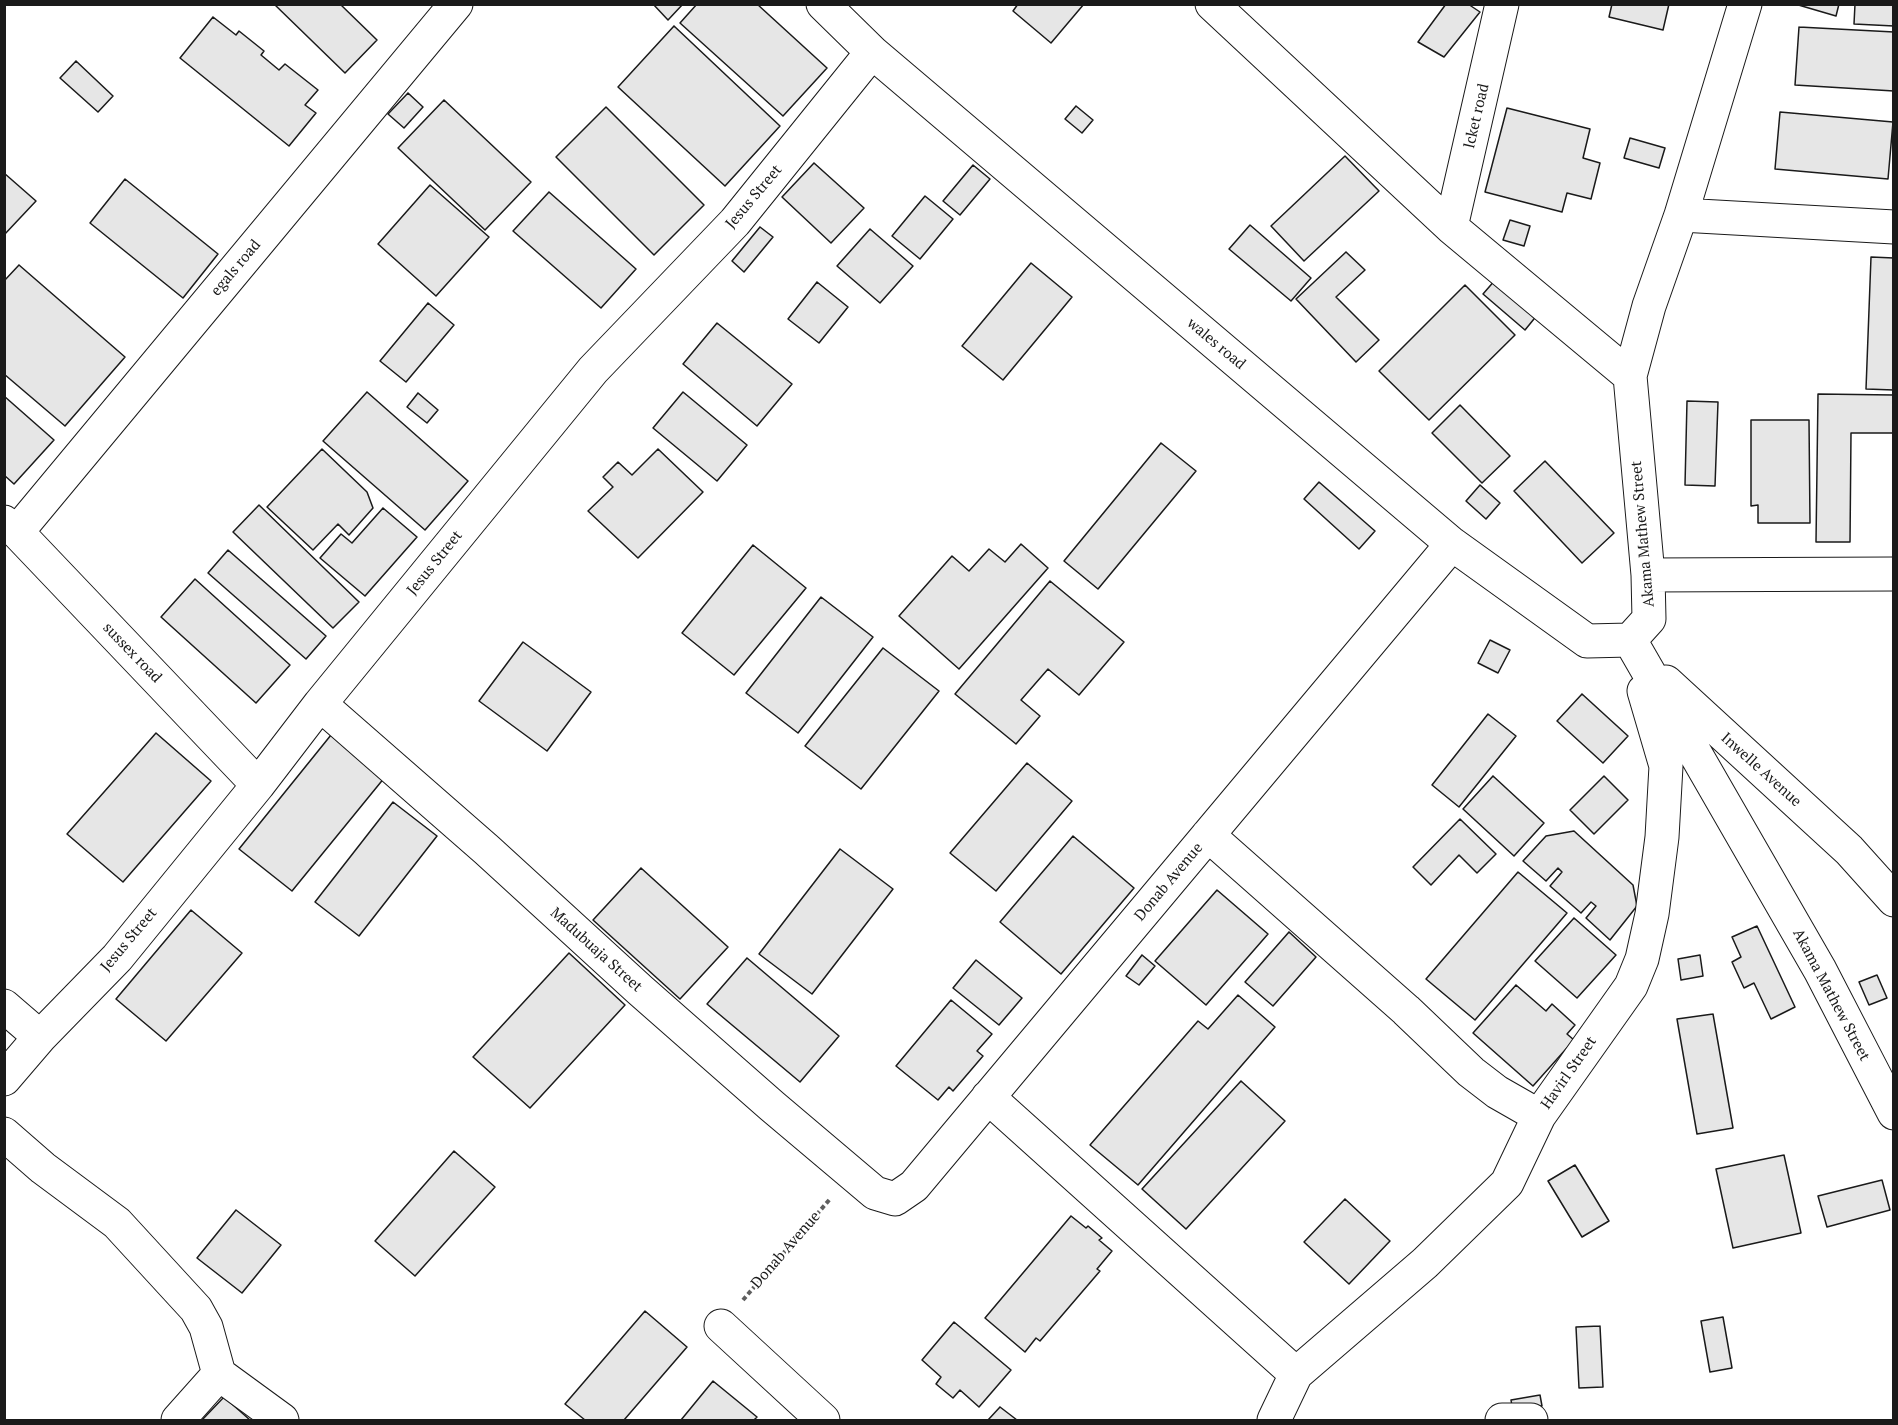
<!DOCTYPE html>
<html>
<head>
<meta charset="utf-8">
<style>
  body { margin:0 }
  #map { position:relative; width:1898px; height:1425px; overflow:hidden; background:#fff; font-family:"PT Serif",serif }
  canvas { display:block }
  .frame { position:absolute; inset:0; border:6px solid #1a1a1a; pointer-events:none }
</style>
</head>
<body>
<div id="map">
<canvas width="1898" height="1425"></canvas>
<div class="frame"></div>
</div>
<script>
const g = document.querySelector('canvas').getContext('2d');
g.lineJoin = 'round';
function fillPath(path, color) {
  g.fillStyle = color;
  g.fill(path, 'evenodd');
}
function poly(rows) {
  const path = new Path2D();
  for (const r of rows) {
    path.moveTo(r[0], r[1]);
    for (let i = 2; i < r.length; i += 2) path.lineTo(r[i], r[i + 1]);
  }
  return path;
}
function stroke(path, color, width, dash) {
  g.strokeStyle = color;
  g.lineWidth = width;
  g.lineCap = dash ? 'butt' : 'round';
  g.setLineDash(dash || []);
  g.stroke(path);
}
function label(font, color, halo, rows, align = 'center') {
  g.font = font + ' "PT Serif",serif';
  g.lineWidth = 4.5;
  g.setLineDash([]);
  g.textBaseline = 'middle';
  g.strokeStyle = halo;
  g.fillStyle = color;
  for (const [text, x, y, turn = 0] of rows) {
    g.save();
    g.translate(x, y);
    g.rotate((+turn || 0) * Math.PI / 180);
    g.textAlign = isNaN(turn) ? turn : align;
    if (halo) g.strokeText(text, 0, 0);
    g.fillText(text, 0, 0);
    g.restore();
  }
}
const building = poly([
  [274,4,340,4,377,40,345,73,274,4],
  [653,4,683,4,668,20,653,4],
  [697,4,757,4,827,68,783,116,680,23,697,4],
  [1018,4,1084,4,1051,43,1013,11,1018,4],
  [1446,4,1468,4,1480,12,1444,57,1418,42,1446,4],
  [1612,4,1669,4,1663,30,1609,17,1612,4],
  [1795,4,1839,4,1836,16,1795,4],
  [1855,4,1894,4,1894,26,1854,24,1855,4],
  [213,17,236,35,239,31,264,51,261,55,279,70,285,64,318,90,305,105,316,113,289,146,180,58,213,17],
  [674,26,780,126,725,186,618,87,674,26],
  [1799,27,1894,32,1894,91,1795,85,1799,27],
  [76,61,113,96,98,112,60,78,76,61],
  [408,93,423,107,404,128,388,114,408,93],
  [444,100,531,182,485,230,398,148,444,100],
  [1076,106,1093,120,1082,133,1065,119,1076,106],
  [606,107,704,205,654,255,556,157,606,107],
  [1507,108,1590,129,1583,158,1600,163,1591,199,1567,193,1562,212,1485,192,1507,108],
  [1780,112,1893,122,1888,179,1775,169,1780,112],
  [1630,138,1665,148,1659,168,1624,158,1630,138],
  [1345,156,1379,191,1304,261,1271,226,1345,156],
  [814,163,864,208,831,243,782,197,814,163],
  [973,165,990,179,960,215,943,201,973,165],
  [4,173,36,201,4,235,4,173],
  [125,179,218,254,183,298,90,223,125,179],
  [430,185,489,237,436,296,378,244,430,185],
  [549,192,636,269,601,308,513,231,549,192],
  [925,196,953,219,920,259,892,236,925,196],
  [1510,220,1530,226,1524,246,1503,240,1510,220],
  [1250,225,1311,278,1291,301,1229,249,1250,225],
  [760,227,773,237,744,272,732,261,760,227],
  [870,229,913,266,880,303,837,266,870,229],
  [1346,252,1365,270,1336,297,1379,340,1356,362,1296,299,1346,252],
  [1871,257,1894,258,1894,390,1866,389,1871,257],
  [1031,263,1072,297,1003,380,962,346,1031,263],
  [19,265,125,357,65,426,4,374,4,281,19,265],
  [1496,279,1538,314,1525,330,1483,294,1496,279],
  [817,282,848,307,819,343,788,319,817,282],
  [1465,285,1515,335,1429,420,1379,371,1465,285],
  [428,303,454,325,406,382,380,361,428,303],
  [717,323,792,384,757,426,683,364,717,323],
  [367,392,468,481,425,530,323,441,367,392],
  [683,392,747,445,717,481,653,428,683,392],
  [418,393,438,410,427,423,407,407,418,393],
  [1818,394,1894,395,1894,433,1851,433,1850,542,1816,542,1818,394],
  [4,396,54,440,14,484,4,475,4,396],
  [1687,401,1718,402,1715,486,1685,485,1687,401],
  [1460,405,1510,456,1482,483,1432,433,1460,405],
  [1751,420,1809,420,1810,523,1758,523,1758,505,1751,506,1751,420],
  [1161,443,1196,471,1098,589,1064,561,1161,443],
  [322,449,367,492,373,508,349,535,338,524,313,550,267,507,322,449],
  [658,449,703,492,638,558,588,511,613,487,603,477,618,462,632,475,658,449],
  [1545,461,1614,533,1582,563,1514,491,1545,461],
  [1319,482,1375,531,1359,549,1304,499,1319,482],
  [1480,485,1500,503,1486,519,1466,501,1480,485],
  [259,505,359,602,333,628,233,532,259,505],
  [383,508,417,537,365,596,320,558,341,534,352,543,383,508],
  [1021,544,1048,568,959,669,899,616,952,556,969,571,989,549,1005,562,1021,544],
  [753,545,806,588,734,675,682,633,753,545],
  [228,550,326,636,306,659,208,573,228,550],
  [195,579,290,665,256,703,161,617,195,579],
  [1050,581,1124,642,1079,695,1048,669,1021,700,1040,716,1016,744,955,694,1050,581],
  [821,597,873,637,798,733,746,693,821,597],
  [1490,640,1510,650,1498,673,1478,663,1490,640],
  [523,642,591,692,547,751,479,701,523,642],
  [883,648,939,691,861,789,805,746,883,648],
  [1582,694,1628,736,1603,763,1557,721,1582,694],
  [1488,714,1516,736,1459,807,1432,785,1488,714],
  [156,733,211,781,123,882,67,834,156,733],
  [331,735,385,777,292,891,239,849,331,735],
  [1027,763,1072,801,996,891,950,853,1027,763],
  [1493,776,1544,823,1514,856,1463,809,1493,776],
  [1604,776,1628,800,1594,834,1570,810,1604,776],
  [393,802,437,836,359,936,315,902,393,802],
  [1460,819,1496,854,1477,873,1459,855,1431,885,1413,867,1460,819],
  [1574,831,1633,885,1637,906,1610,940,1586,918,1596,906,1591,902,1581,913,1550,886,1562,872,1558,868,1546,881,1523,861,1546,836,1574,831],
  [1073,836,1134,888,1061,974,1000,922,1073,836],
  [840,849,893,889,812,994,759,954,840,849],
  [641,868,728,947,680,999,593,920,641,868],
  [1518,872,1567,913,1475,1020,1426,979,1518,872],
  [1217,890,1268,934,1206,1005,1155,961,1217,890],
  [191,910,242,953,166,1041,116,999,191,910],
  [1574,918,1616,955,1577,998,1535,961,1574,918],
  [1757,926,1795,1007,1771,1019,1754,983,1744,988,1732,962,1741,957,1732,937,1757,926],
  [1289,932,1316,957,1273,1006,1245,982,1289,932],
  [569,953,625,1005,530,1108,473,1057,569,953],
  [1142,955,1155,966,1139,985,1126,976,1142,955],
  [1700,955,1703,976,1681,980,1678,959,1700,955],
  [747,958,839,1036,800,1082,707,1004,747,958],
  [976,960,1022,998,999,1025,953,988,976,960],
  [1877,975,1887,998,1869,1005,1859,982,1877,975],
  [1516,985,1546,1011,1552,1004,1575,1025,1567,1034,1574,1040,1533,1086,1473,1033,1516,985],
  [1238,995,1275,1027,1138,1185,1090,1145,1198,1021,1208,1029,1238,995],
  [951,1000,992,1034,977,1051,983,1056,953,1091,949,1087,938,1100,896,1066,951,1000],
  [1713,1014,1733,1128,1697,1134,1677,1019,1713,1014],
  [1241,1081,1285,1121,1186,1229,1142,1189,1241,1081],
  [454,1151,495,1187,415,1276,375,1241,454,1151],
  [1784,1155,1801,1233,1733,1248,1716,1169,1784,1155],
  [1575,1165,1609,1221,1582,1237,1548,1181,1575,1165],
  [1882,1180,1890,1210,1827,1227,1818,1196,1882,1180],
  [1345,1199,1390,1241,1349,1284,1304,1242,1345,1199],
  [236,1210,281,1245,242,1293,197,1258,236,1210],
  [1071,1216,1086,1228,1088,1226,1102,1238,1099,1240,1112,1251,1097,1269,1100,1271,1040,1341,1036,1338,1025,1352,985,1318,1071,1216],
  [645,1311,687,1347,624,1420,585,1420,565,1404,645,1311],
  [1723,1317,1732,1368,1710,1372,1701,1321,1723,1317],
  [954,1322,1011,1370,979,1407,960,1390,953,1398,936,1384,941,1377,922,1360,954,1322],
  [1600,1326,1603,1387,1579,1388,1576,1327,1600,1326],
  [713,1381,757,1417,754,1420,681,1420,713,1381],
  [1540,1395,1542,1406,1513,1412,1511,1400,1540,1395],
  [224,1397,250,1420,202,1420,224,1397],
  [1000,1407,1017,1420,988,1420,1000,1407]
]);
const path = poly([
  [743,1300,830,1199]
]);
const minor = poly([
  [823,4,872,52,1452,544,1587,641,1630,640],
  [1212,4,1451,227,1630,376],
  [1745,4,1681,215,1649,306,1630,376,1648,575,1649,619,1630,640,1820,970,1894,1113],
  [1681,215,1894,227],
  [1451,227,1502,4],
  [4,522,17,532,258,785],
  [17,532,456,4],
  [1648,575,1894,574],
  [1666,682,1849,850,1894,900],
  [320,704,487,850,640,990,772,1106,875,1193,895,1199,914,1186,1452,544],
  [1208,835,1406,1010,1471,1072,1497,1092,1539,1116],
  [4,1006,40,1037],
  [4,1079,40,1037,117,958,258,785,320,704,593,370,735,222,872,52],
  [988,1097,1296,1374],
  [4,1134,43,1168,117,1223,196,1309,206,1327,219,1374,282,1420],
  [721,1326,823,1420],
  [178,1420,219,1374],
  [1274,1420,1296,1374,1425,1263,1507,1183,1539,1116,1631,986,1642,959,1652,914,1662,837,1666,766,1644,691],
  [1502,1420,1531,1420]
]);
const streetNames = [
  ["lcket road",1477,116,-77],
  ["Jesus Street",754,197,-50],
  ["egals road",236,268,-50],
  ["wales road",1216,344,40],
  ["Akama Mathew Street",1643,534,-95],
  ["Jesus Street",435,563,-51],
  ["sussex road",132,653,46],
  ["Inwelle Avenue",1761,770,42],
  ["Donab Avenue",1169,882,-50],
  ["Jesus Street",129,940,-50],
  ["Madubuaja Street",596,950,42],
  ["Akama Mathew Street",1831,995,62],
  ["Havirl Street",1569,1073,-55],
  ["Donab Avenue",786,1250,-49]
];
fillPath(building, '#e6e6e6');
stroke(building, '#1a1a1a', 1.5);
stroke(minor, '#1a1a1a', 35);
stroke(path, '#5f5f5f', 4, [4.5, 3]);
stroke(minor, '#fff', 33);
label('15px', '#1a1a1a', '#fff', streetNames);
</script>
</body>
</html>
